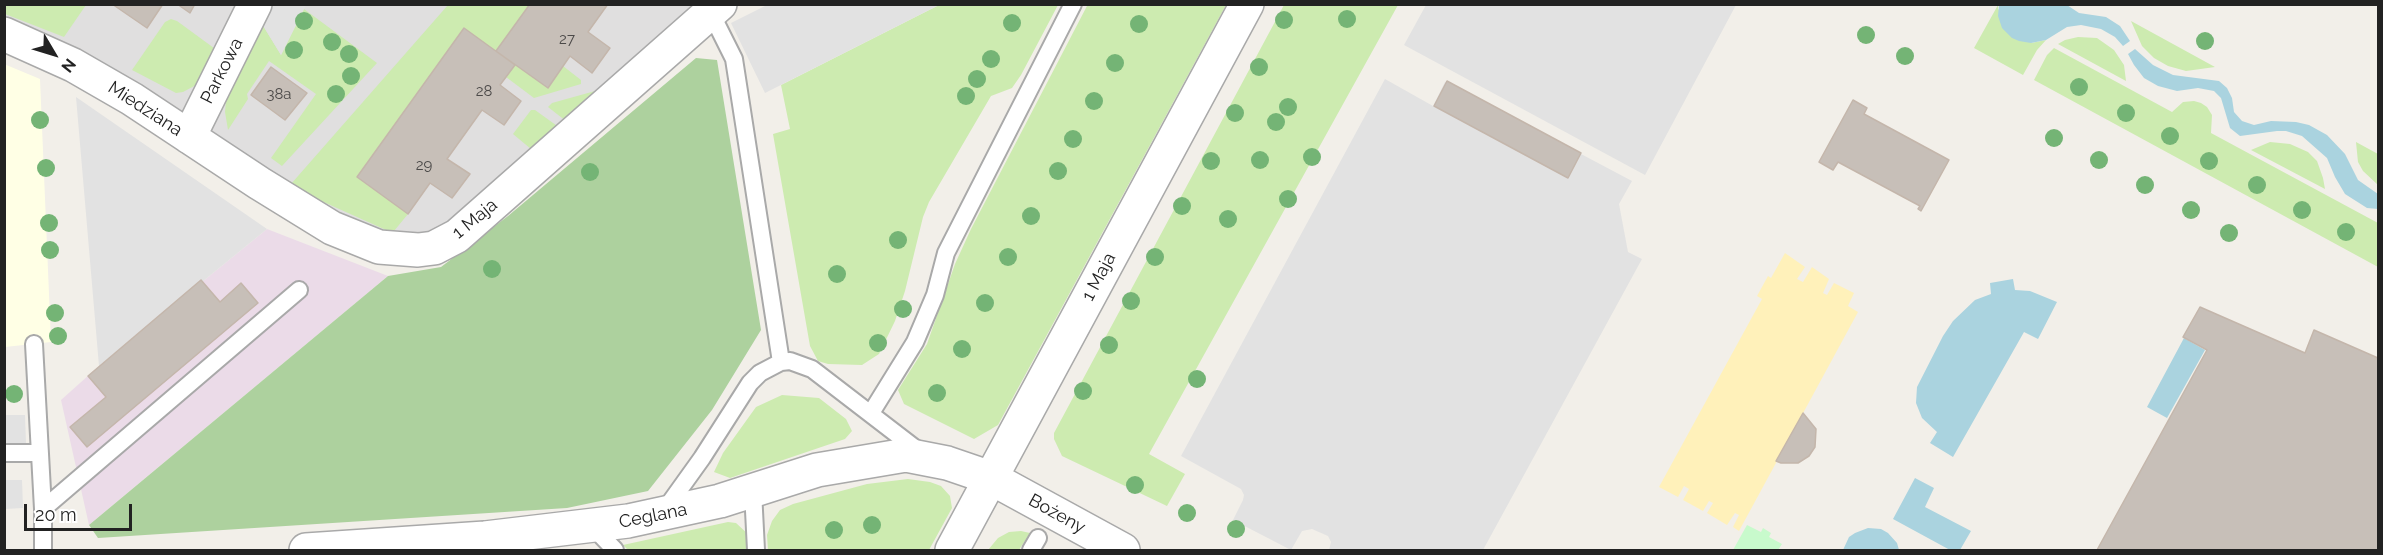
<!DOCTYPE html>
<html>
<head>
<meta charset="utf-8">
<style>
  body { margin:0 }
  #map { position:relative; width:2383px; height:555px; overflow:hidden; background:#f2efe9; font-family:Raleway,sans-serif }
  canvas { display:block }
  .frame { position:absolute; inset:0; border:6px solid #222; pointer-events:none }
  .north { position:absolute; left:24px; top:24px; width:60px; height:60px; -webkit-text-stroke:4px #fff; paint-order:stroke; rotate:128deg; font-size:16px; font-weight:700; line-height:24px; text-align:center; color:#222 }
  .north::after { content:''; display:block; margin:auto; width:21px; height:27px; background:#222; clip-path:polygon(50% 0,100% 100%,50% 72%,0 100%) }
  .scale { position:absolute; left:24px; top:504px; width:108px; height:27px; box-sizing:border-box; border:3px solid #222; border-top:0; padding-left:8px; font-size:18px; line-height:21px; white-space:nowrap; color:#222; -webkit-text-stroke:4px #fff; paint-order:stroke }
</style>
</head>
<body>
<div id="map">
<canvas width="2383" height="555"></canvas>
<div class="frame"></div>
<div class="north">N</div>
<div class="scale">20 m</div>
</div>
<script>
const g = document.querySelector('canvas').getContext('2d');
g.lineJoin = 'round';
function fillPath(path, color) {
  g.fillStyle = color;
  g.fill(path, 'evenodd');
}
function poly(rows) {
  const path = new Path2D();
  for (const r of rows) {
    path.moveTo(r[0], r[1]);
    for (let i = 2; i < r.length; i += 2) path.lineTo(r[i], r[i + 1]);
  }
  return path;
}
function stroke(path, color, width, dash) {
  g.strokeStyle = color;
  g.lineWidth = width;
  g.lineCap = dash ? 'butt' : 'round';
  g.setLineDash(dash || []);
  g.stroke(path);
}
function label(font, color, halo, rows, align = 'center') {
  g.font = font + ' Raleway,sans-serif';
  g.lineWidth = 4.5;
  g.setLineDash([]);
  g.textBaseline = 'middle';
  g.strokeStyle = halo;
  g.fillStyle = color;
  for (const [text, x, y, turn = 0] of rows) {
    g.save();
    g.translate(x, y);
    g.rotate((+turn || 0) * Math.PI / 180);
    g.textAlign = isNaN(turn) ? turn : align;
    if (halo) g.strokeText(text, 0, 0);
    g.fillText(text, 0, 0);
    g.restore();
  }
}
const residential = poly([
  [5,4,705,5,437,234,387,235,288,190,144,96,5,16]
]);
const industrial = poly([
  [267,229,388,276,89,525,61,400,99,366]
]);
const education = poly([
  [4,64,40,79,51,342,5,347]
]);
const grass = poly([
  [5,4,86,4,86,5,64,37,5,14],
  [1088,4,1226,5,998,425,974,439,904,404,898,390,927,344,955,264,971,229],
  [448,5,530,5,496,51,464,29,357,177,408,214,394,231,386,230,319,200,291,184],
  [939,5,1058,5,1021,75,1012,88,991,96,929,202,923,217,905,291,895,321,879,354,862,365,828,364,818,361,810,346,773,134,790,129,781,85],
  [1284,5,1398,5,1149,454,1185,474,1167,506,1062,456,1054,439,1054,433],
  [1998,5,1998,9,2031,43,2046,40,2037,50,2023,75,1974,48],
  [304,9,377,63,282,166,271,158,316,94,269,61,247,94,248,99,228,130,225,112,226,100,262,24,281,55],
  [171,19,177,21,218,51,200,83,183,92,176,93,132,70,165,22],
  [2131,21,2215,67,2186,71,2168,66,2154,58,2142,46],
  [2078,37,2097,38,2114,50,2124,65,2126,81,2058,44,2065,40],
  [2054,48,2172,112,2183,102,2194,101,2201,103,2207,107,2212,115,2211,133,2378,223,2378,267,2034,80,2047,55],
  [515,65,548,87,563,66,581,80,581,84,534,98,506,77],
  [595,91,602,95,571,125,548,107,552,103],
  [531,110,535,110,560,128,537,154,513,134],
  [2270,142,2290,144,2308,152,2317,161,2323,178,2325,189,2251,150],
  [2356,142,2378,154,2378,185,2363,171,2358,162],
  [782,395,819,398,846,419,852,431,845,439,730,478,714,472,723,453,756,407],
  [908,479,930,482,941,486,950,496,952,508,929,550,768,550,767,535,772,521,780,510,793,504,867,484],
  [728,522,736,523,749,535,749,550,628,550,623,545],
  [1021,531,1030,533,1019,550,988,550,998,538,1009,532]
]);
const forest = poly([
  [696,58,717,60,761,330,712,410,648,491,567,508,98,538,89,525,388,276,441,267,508,216]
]);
const sand = poly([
  [1785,253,1805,267,1797,279,1803,282,1812,267,1829,279,1823,293,1827,295,1834,283,1854,293,1848,306,1858,312,1739,531,1733,527,1739,515,1735,513,1727,525,1707,513,1713,503,1709,501,1703,511,1683,500,1689,489,1684,486,1678,497,1659,487,1762,299,1757,296,1768,276,1771,278]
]);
const park = poly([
  [1747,525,1761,532,1763,528,1771,533,1769,537,1782,544,1778,550,1733,550]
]);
const parking = poly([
  [769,4,939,4,939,5,765,93,731,23],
  [271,5,306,5,281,55,262,24],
  [1426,5,1426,4,1736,5,1645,175,1404,45],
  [1385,79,1433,106,1445,82,1632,181,1619,204,1628,252,1642,259,1483,550,1329,550,1331,542,1328,536,1312,529,1302,531,1291,550,1233,520,1243,500,1244,495,1241,489,1181,456],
  [76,97,267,229,99,366],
  [5,415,25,415,26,444,5,445],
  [5,480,22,480,23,508,5,509]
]);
const water = poly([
  [1999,5,2067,5,2079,13,2106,17,2120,26,2130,41,2123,46,2115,37,2101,29,2081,25,2067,27,2046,40,2031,43,2019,41,2012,38,2002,28,1998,16],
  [2135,49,2153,65,2173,75,2219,81,2227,88,2232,98,2234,112,2242,121,2254,125,2271,121,2296,122,2309,125,2327,135,2345,154,2358,180,2378,194,2378,209,2367,208,2345,194,2335,177,2327,158,2302,136,2286,131,2277,131,2240,136,2230,128,2221,98,2214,91,2198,88,2177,91,2158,86,2144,78,2134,65,2128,54],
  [2013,279,2015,290,2030,291,2057,302,2038,339,2024,332,1953,457,1930,443,1937,432,1922,418,1916,403,1917,387,1943,336,1953,321,1975,300,1991,294,1990,283],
  [2184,338,2205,350,2167,418,2147,407],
  [1915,478,1934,488,1925,507,1971,531,1960,550,1950,550,1893,519],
  [1868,528,1881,529,1888,533,1897,543,1899,550,1843,550,1849,537,1855,533]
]);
const building = poly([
  [112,4,163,4,147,28,112,4],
  [177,4,195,4,190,13,177,4],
  [530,4,608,4,588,32,610,48,592,73,570,56,548,88,496,51,530,4],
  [464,28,515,65,500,85,521,101,504,125,482,110,447,159,470,174,452,198,430,183,408,214,357,177,464,28],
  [271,67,307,93,285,120,251,95,271,67],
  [1447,81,1581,153,1568,178,1434,106,1447,81],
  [1853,100,1867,108,1864,114,1949,160,1921,211,1918,209,1920,206,1838,162,1833,170,1819,162,1853,100],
  [201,280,220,302,241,283,258,303,87,447,70,427,106,397,88,376,201,280],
  [2200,307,2305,353,2314,330,2378,358,2378,550,2097,550,2207,350,2183,337,2200,307],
  [1803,413,1816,429,1815,447,1809,456,1798,463,1781,463,1776,461,1803,413]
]);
const lane = poly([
  [710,11,734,59,781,362],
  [34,344,43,509],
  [871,413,915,342,935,295,946,253,1073,4],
  [4,453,40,453],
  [753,491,756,550],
  [664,511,702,458,750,383,760,373,781,362,790,361,812,369,920,452],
  [593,527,615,550],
  [43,550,43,509,299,290],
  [1031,550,1038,538]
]);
const street = poly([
  [4,34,73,65,132,99,259,183,332,228,379,247,418,250,434,248,457,236,720,4],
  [189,137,255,4],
  [306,550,485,538,628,521,720,501,817,470,906,455,947,463,991,478,1123,550],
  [952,550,1247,4]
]);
const trees = [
  [1347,19],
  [1284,20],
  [304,21],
  [1012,23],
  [1139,24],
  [1866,35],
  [2205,41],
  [332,42],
  [294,50],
  [349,54],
  [1905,56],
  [991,59],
  [1115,63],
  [1259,67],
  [351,76],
  [977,79],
  [2079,87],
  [336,94],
  [966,96],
  [1094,101],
  [1288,107],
  [1235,113],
  [2126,113],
  [40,120],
  [1276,122],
  [2170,136],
  [2054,138],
  [1073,139],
  [1312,157],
  [1260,160],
  [2099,160],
  [1211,161],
  [2209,161],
  [46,168],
  [1058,171],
  [590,172],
  [2145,185],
  [2257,185],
  [1288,199],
  [1182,206],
  [2191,210],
  [2302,210],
  [1031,216],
  [1228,219],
  [49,223],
  [2346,232],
  [2229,233],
  [898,240],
  [50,250],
  [1008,257],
  [1155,257],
  [492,269],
  [837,274],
  [1131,301],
  [985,303],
  [903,309],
  [55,313],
  [58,336],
  [878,343],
  [1109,345],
  [962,349],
  [1197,379],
  [1083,391],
  [937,393],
  [14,394],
  [1135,485],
  [1187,513],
  [872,525],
  [1236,529],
  [834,530]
];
const numberNames = [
  ["27",567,39],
  ["28",484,91],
  ["38a",279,94],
  ["29",424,165]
];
const streetNames = [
  ["Parkowa",222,71,-63],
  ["Miedziana",145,109,33],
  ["1 Maja",475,219,-39],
  ["1 Maja",1099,277,-62],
  ["Bożeny",1057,514,29],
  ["Ceglana",653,516,-11]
];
fillPath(residential, '#e0dfdf');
fillPath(industrial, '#ebdbe8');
fillPath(education, '#ffffe5');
fillPath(grass, '#cdebb0');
fillPath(forest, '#add19e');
fillPath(sand, '#fff1ba');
fillPath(park, '#c8facc');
fillPath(parking, '#e2e2e2');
fillPath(water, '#aad3df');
fillPath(building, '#c7bfb8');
stroke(building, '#c4b6ab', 1.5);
stroke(lane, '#a9a9a9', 20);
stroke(street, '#a9a9a9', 36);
stroke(lane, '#fff', 16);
stroke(street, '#fff', 33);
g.fillStyle = '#74b475';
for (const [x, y] of trees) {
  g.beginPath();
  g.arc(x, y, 9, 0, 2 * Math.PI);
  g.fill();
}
label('15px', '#4b4948', null, numberNames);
label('18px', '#222', '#fff', streetNames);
</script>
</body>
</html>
